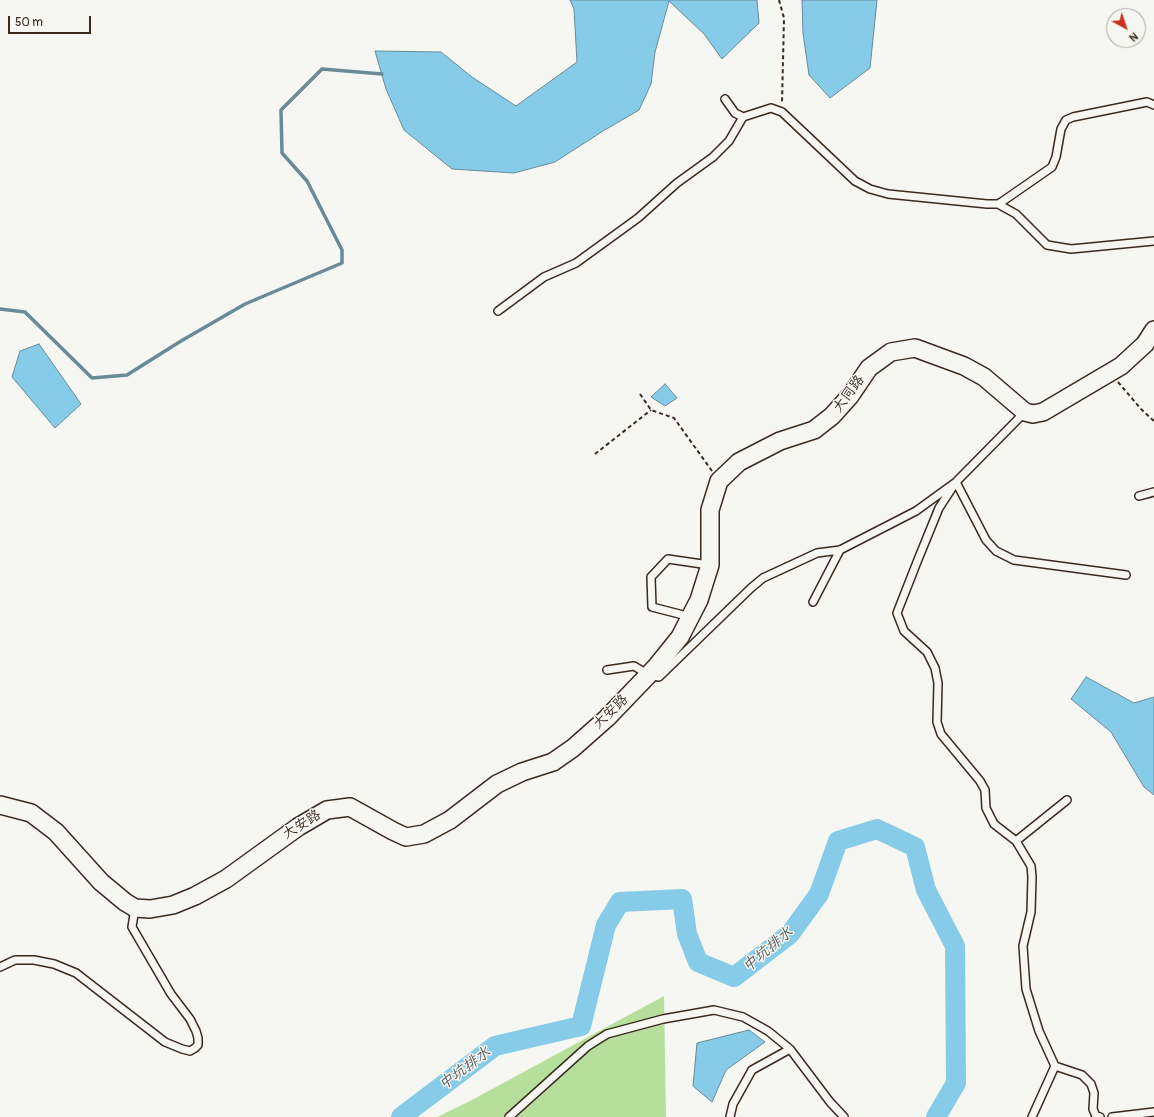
<!DOCTYPE html>
<html>
<head>
<meta charset="utf-8">
<style>
  body { margin:0 }
  #map { position:relative; width:1154px; height:1117px; overflow:hidden; background:#f6f6f2; font-family:Pangolin,sans-serif }
  canvas { display:block }
  .north { position:absolute; left:1106px; top:8px; width:40px; height:40px; box-sizing:border-box; background:#f6f6f2; border:1px solid #aba49d; border-radius:50%; rotate:140deg; font-size:11px; font-weight:700; line-height:16px; text-align:center; color:#3b2a1e }
  .north::after { content:''; display:block; margin:auto; width:14px; height:18px; background:#c8321e; clip-path:polygon(50% 0,100% 100%,50% 72%,0 100%) }
  .scale { position:absolute; left:8px; top:16px; width:83px; height:18px; box-sizing:border-box; border:2px solid #3b2a1e; border-top:0; padding-left:5px; font-size:12px; line-height:14px; white-space:nowrap; color:#3b2a1e; -webkit-text-stroke:3px #f6f6f2; paint-order:stroke }
</style>
</head>
<body>
<div id="map">
<canvas width="1154" height="1117"></canvas>
<div class="north">N</div>
<div class="scale">50 m</div>
</div>
<script>
const g = document.querySelector('canvas').getContext('2d');
g.lineJoin = 'round';
function fillPath(path, color) {
  g.fillStyle = color;
  g.fill(path, 'evenodd');
}
function poly(rows) {
  const path = new Path2D();
  for (const r of rows) {
    path.moveTo(r[0], r[1]);
    for (let i = 2; i < r.length; i += 2) path.lineTo(r[i], r[i + 1]);
  }
  return path;
}
function stroke(path, color, width, dash) {
  g.strokeStyle = color;
  g.lineWidth = width;
  g.lineCap = dash ? 'butt' : 'round';
  g.setLineDash(dash || []);
  g.stroke(path);
}
function label(font, color, halo, rows, align = 'center') {
  g.font = font + ' Pangolin,"LXGW WenKai TC",sans-serif';
  g.lineWidth = 3;
  g.setLineDash([]);
  g.textBaseline = 'middle';
  g.strokeStyle = halo;
  g.fillStyle = color;
  for (const [text, x, y, turn = 0] of rows) {
    g.save();
    g.translate(x, y);
    g.rotate((+turn || 0) * Math.PI / 180);
    g.textAlign = isNaN(turn) ? turn : align;
    if (halo) g.strokeText(text, 0, 0);
    g.fillText(text, 0, 0);
    g.restore();
  }
}
const green = poly([
  [664,996,666,1117,437,1117,470,1101]
]);
const water = poly([
  [570,0,757,0,759,23,722,59,704,34,669,1,655,52,651,84,639,110,603,131,555,162,514,173,452,169,404,130,386,89,375,51,441,52,472,77,516,106,577,62,574,9,570,0],
  [802,0,877,0,870,68,830,98,809,75,803,33,802,0],
  [39,344,81,404,55,428,12,377,20,351,39,344],
  [665,384,677,398,665,406,651,397,665,384],
  [1086,677,1134,703,1154,697,1154,795,1144,787,1111,732,1071,699,1086,677],
  [749,1030,765,1042,726,1070,712,1102,693,1086,697,1043,749,1030]
]);
const stream = poly([
  [0,309,25,312,92,378,127,375,181,341,245,304,342,263,342,250,307,181,282,153,281,110,322,69,382,74]
]);
const river = poly([
  [401,1117,495,1046,581,1026,606,925,620,902,682,899,687,934,698,962,734,977,790,934,819,894,838,841,877,829,915,847,926,890,955,946,956,1083,936,1117]
]);
const path = poly([
  [779,0,784,18,782,103],
  [1118,382,1141,409,1154,421],
  [640,394,651,410,674,418,712,471],
  [595,454,651,410]
]);
const service = poly([
  [725,99,735,113,743,117,771,108,782,112,855,181,870,189,888,194,987,204,998,204,1003,201,1052,167,1056,157,1061,129,1066,120,1073,117,1147,102,1154,105],
  [998,204,1016,214,1047,245,1071,249,1154,241],
  [498,311,544,277,576,263,638,218,677,183,713,157,729,141,743,117],
  [1139,496,1154,492],
  [813,602,840,550],
  [691,617,652,607,651,577,668,559,709,565],
  [607,670,634,666,649,675,659,677,751,588,763,578,817,553,840,550,916,511,956,482,1025,412],
  [1067,800,1016,841,1031,866,1032,877,1031,912,1023,946,1026,989,1039,1031,1055,1066,1082,1075,1091,1084,1094,1093,1093,1109,1096,1116,1100,1117],
  [1016,841,994,824,986,808,985,790,980,781,941,734,937,722,938,683,935,668,927,652,904,631,897,613,917,562,939,508,956,482,986,540,996,551,1014,560,1126,575],
  [0,967,15,960,34,960,54,964,76,973,165,1042,182,1049,190,1051,195,1048,198,1045,198,1038,196,1031,190,1019,171,994,132,927,135,908],
  [509,1117,588,1046,607,1034,663,1019,714,1010,743,1017,768,1031,790,1049,830,1102,844,1117],
  [730,1117,733,1104,752,1070,790,1049],
  [1032,1117,1055,1066],
  [1112,1117,1154,1112]
]);
const tertiary = poly([
  [0,805,31,813,56,832,101,882,125,902,135,908,150,909,173,905,195,896,226,879,298,827,327,810,350,807,393,831,406,837,424,834,450,820,497,784,522,772,553,762,573,748,607,718,655,668,680,637,699,600,710,565,710,510,719,481,739,462,780,441,814,430,832,416,850,396,869,368,891,352,915,348,964,366,984,377,1025,412,1033,414,1043,412,1121,366,1145,344,1154,330]
]);
const streetNames = [
  ["大同路",849,394,-53],
  ["大安路",611,712,-44],
  ["大安路",302,825,-32]
];
const waterNames = [
  ["中坑排水",768,950,-40],
  ["中坑排水",465,1069,-37]
];
fillPath(green, '#b6df9b');
fillPath(water, '#86cbe7');
stroke(water, '#688b97', 1);
stroke(stream, '#688b97', 3.5);
stroke(river, '#86cbe7', 20);
stroke(service, '#3b2a1e', 10);
stroke(tertiary, '#3b2a1e', 20);
stroke(path, '#3b2a1e', 2, [4, 3]);
stroke(service, '#f6f6f2', 7);
stroke(tertiary, '#f6f6f2', 17);
label('14px', '#3b2a1e', '#f6f6f2', streetNames);
label('italic 15px', '#525a5a', '#f6f6f2', waterNames);
</script>
</body>
</html>
